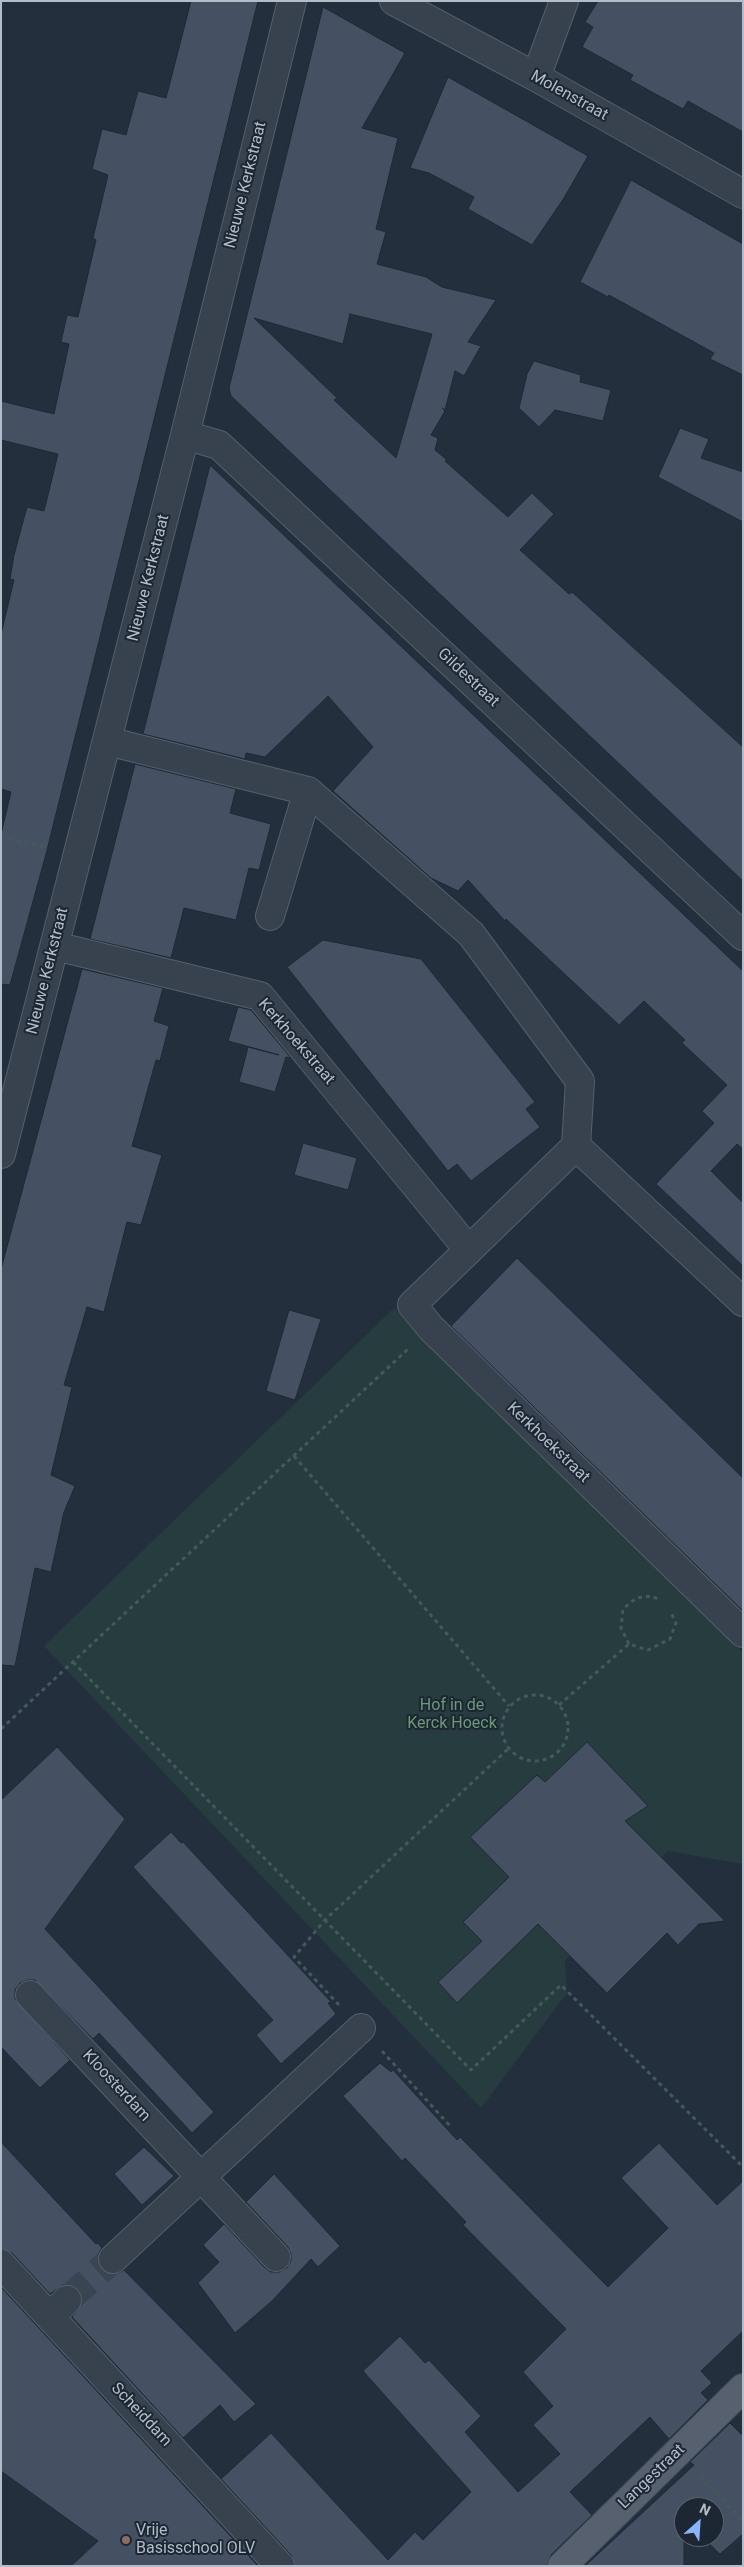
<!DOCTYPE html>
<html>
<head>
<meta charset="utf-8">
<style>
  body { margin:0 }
  #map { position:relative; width:744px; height:2567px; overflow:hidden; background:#242f3e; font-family:Roboto,sans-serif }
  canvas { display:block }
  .frame { position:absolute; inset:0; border:2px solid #b4bcc9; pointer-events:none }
  .north { position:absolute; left:674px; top:2497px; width:50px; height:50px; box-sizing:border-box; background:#1d2633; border:1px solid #59626f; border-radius:50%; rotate:26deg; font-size:14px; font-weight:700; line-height:20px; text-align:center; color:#b4bcc9 }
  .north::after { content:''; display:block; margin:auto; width:18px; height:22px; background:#8ab4f8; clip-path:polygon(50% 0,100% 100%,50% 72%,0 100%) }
</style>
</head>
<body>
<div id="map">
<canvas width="744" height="2567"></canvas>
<div class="frame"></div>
<div class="north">N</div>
</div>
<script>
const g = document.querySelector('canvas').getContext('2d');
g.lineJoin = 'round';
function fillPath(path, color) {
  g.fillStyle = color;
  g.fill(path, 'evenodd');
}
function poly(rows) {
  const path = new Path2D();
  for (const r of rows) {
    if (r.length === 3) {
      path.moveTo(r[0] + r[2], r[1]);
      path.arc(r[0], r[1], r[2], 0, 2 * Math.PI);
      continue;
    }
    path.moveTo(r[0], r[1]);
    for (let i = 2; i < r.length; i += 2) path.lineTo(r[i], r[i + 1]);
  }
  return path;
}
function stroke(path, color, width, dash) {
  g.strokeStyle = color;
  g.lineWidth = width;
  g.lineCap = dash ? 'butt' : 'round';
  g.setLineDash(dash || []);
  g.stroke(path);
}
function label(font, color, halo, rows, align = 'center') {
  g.font = font + ' Roboto,sans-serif';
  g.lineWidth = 4;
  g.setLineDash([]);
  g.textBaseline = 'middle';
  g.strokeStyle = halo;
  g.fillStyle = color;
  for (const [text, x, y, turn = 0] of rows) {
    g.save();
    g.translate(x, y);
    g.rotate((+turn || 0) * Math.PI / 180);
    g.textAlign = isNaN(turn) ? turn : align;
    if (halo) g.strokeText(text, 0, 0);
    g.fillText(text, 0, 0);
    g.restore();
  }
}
const green = poly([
  [394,1308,743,1653,743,1864,668,1851,565,1960,567,1993,481,2108,44,1646]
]);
const building = poly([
  [191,1,258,1,46,854,10,985,1,984,1,834,11,792,1,789,1,634,14,580,10,579,14,555,27,507,44,511,58,454,1,440,1,401,54,414,69,344,61,342,67,315,78,317,96,240,93,238,108,175,92,169,102,129,126,135,138,91,166,98,191,1],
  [598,1,743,1,743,132,688,101,683,109,630,80,633,75,582,47,593,27,585,22,598,1],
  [323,7,405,53,362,128,398,138,376,229,386,232,377,264,426,277,442,287,496,300,468,342,481,346,464,376,455,371,445,410,442,408,445,411,431,435,438,438,435,450,447,460,445,461,508,517,532,493,554,514,520,550,569,594,572,592,743,747,743,881,231,396,229,388,323,7],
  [350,314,432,334,396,458,334,400,337,398,254,318,343,344,350,314],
  [448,77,588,156,564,198,532,245,468,209,474,197,429,173,410,168,448,77],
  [631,180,743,244,743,375,710,359,714,353,609,295,608,297,580,282,631,180],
  [534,361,581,375,580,382,611,390,603,421,555,410,539,427,519,408,527,374,534,361],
  [680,428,709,439,701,458,743,472,743,522,658,477,680,428],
  [210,465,743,971,743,1149,737,1144,711,1171,743,1203,743,1266,656,1184,714,1123,702,1111,727,1085,682,1043,685,1040,644,1001,619,1025,506,919,505,921,468,880,458,891,431,878,333,791,373,747,328,696,265,757,246,753,245,759,143,734,210,465],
  [135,764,236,789,230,813,271,824,259,870,249,868,236,920,184,908,171,958,90,939,135,764],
  [323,940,421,959,535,1102,526,1109,540,1127,471,1181,457,1164,448,1171,287,967,323,940],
  [82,969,163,988,154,1021,169,1026,160,1061,156,1060,132,1146,162,1155,141,1225,127,1222,104,1312,87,1307,64,1385,72,1387,51,1475,75,1486,64,1512,51,1572,35,1568,15,1666,1,1665,1,1269,82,969],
  [238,1007,251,1010,291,1058,286,1057,275,1092,239,1082,248,1047,279,1055,228,1041,238,1007],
  [303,1143,357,1158,348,1190,294,1175,303,1143],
  [517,1258,743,1478,743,1611,451,1326,517,1258],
  [289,1310,321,1319,295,1400,266,1391,289,1310],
  [587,1742,648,1806,625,1821,725,1921,699,1924,678,1945,667,1933,607,1993,538,1924,457,2003,438,1982,482,1941,463,1922,509,1877,470,1837,537,1775,545,1782,587,1742],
  [57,1747,125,1819,45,1929,214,2112,192,2133,99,2033,93,2039,35,1980,27,1980,20,1983,15,1990,15,1999,70,2060,40,2088,1,2047,1,1800,57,1747],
  [171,1832,181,1843,183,1842,331,2002,328,2003,336,2014,281,2064,256,2035,273,2020,133,1867,171,1832],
  [380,2063,391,2072,393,2070,457,2140,460,2137,608,2287,668,2228,621,2178,659,2143,717,2205,743,2181,743,2331,701,2371,712,2383,701,2393,708,2400,669,2439,650,2417,570,2492,592,2515,551,2555,547,2566,295,2566,291,2555,221,2479,271,2433,388,2560,415,2532,423,2540,471,2492,363,2371,400,2336,425,2363,429,2360,481,2416,465,2432,518,2492,560,2454,533,2425,553,2406,523,2372,566,2329,463,2225,466,2222,405,2158,402,2161,343,2096,380,2063],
  [1,2142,96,2244,98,2243,102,2248,98,2254,98,2262,102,2270,109,2274,116,2274,124,2270,256,2404,234,2422,220,2405,183,2438,72,2317,82,2304,82,2296,78,2289,72,2285,63,2285,50,2294,12,2253,1,2249,1,2142],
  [144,2147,174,2176,142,2205,114,2174,144,2147],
  [274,2174,340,2246,318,2267,311,2259,272,2301,235,2333,198,2283,219,2262,203,2245,224,2224,265,2268,271,2272,279,2272,287,2268,291,2261,291,2254,288,2247,246,2202,274,2174],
  [1,2287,258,2566,71,2566,98,2541,1,2471,1,2287],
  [730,2423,743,2436,743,2534,720,2554,702,2537,714,2537,714,2507,684,2507,684,2566,585,2566,694,2465,690,2462,730,2423]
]);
const minorTunnel = poly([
  [67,2300,113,2259]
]);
const path = poly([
  [1,837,47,847],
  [294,1456,509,1706],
  [629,1644,621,1628,623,1609,636,1598,651,1596,658,1599],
  [73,1662,471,2070,561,1985,743,2167],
  [535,1728,33],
  [559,1705,629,1644,648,1650,670,1639,676,1623,670,1611],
  [1,1729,408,1349],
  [339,2005,294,1957,325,1920,509,1748],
  [382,2051,451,2127],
  [700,2476,743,2521]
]);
const minor = poly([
  [394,1,536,77,743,194],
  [536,77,564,1],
  [185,435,219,445,743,936],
  [107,741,308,791,471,934,580,1081,576,1146],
  [270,916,308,791],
  [55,946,260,996,468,1249],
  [1,1154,185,435,292,1],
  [743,1302,576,1146,412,1305,431,1328,743,1633],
  [30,1995,276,2257],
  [113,2259,361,2028],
  [1,2264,280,2566],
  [50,2317,67,2300]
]);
const major = poly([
  [562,2566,743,2388]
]);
const markers = [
  [126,2540,5,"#8d6e63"]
];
const streetNames = [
  ["Molenstraat",569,96,29],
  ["Nieuwe Kerkstraat",246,185,-76],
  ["Nieuwe Kerkstraat",149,578,-76],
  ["Gildestraat",468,678,43],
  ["Nieuwe Kerkstraat",48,971,-76],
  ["Kerkhoekstraat",296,1042,49],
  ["Kerkhoekstraat",548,1443,44],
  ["Kloosterdam",116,2086,47],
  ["Scheiddam",141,2415,47],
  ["Langestraat",652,2477,-44]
];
const parkNames = [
  ["Hof in de",452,1706],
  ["Kerck Hoeck",452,1724]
];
const poiNames = [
  ["Vrije",136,2531],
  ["Basisschool OLV",136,2549]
];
fillPath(green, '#263c3f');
fillPath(building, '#455162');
stroke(building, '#1f2835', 1);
stroke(minorTunnel, '#3a4453', 28, [28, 14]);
stroke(minor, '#565f6c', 30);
stroke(major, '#414a57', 30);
stroke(path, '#44595c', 3, [4, 4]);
stroke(minor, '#38414e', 28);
stroke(major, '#56606e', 28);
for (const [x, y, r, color] of markers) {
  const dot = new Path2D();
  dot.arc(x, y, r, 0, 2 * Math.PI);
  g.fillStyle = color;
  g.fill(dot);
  stroke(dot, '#1d2633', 2);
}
label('16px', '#b4bcc9', '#1d2633', streetNames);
label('16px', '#6b9a76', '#1d2633', parkNames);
label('16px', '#b4bcc9', '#1d2633', poiNames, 'left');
</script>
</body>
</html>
